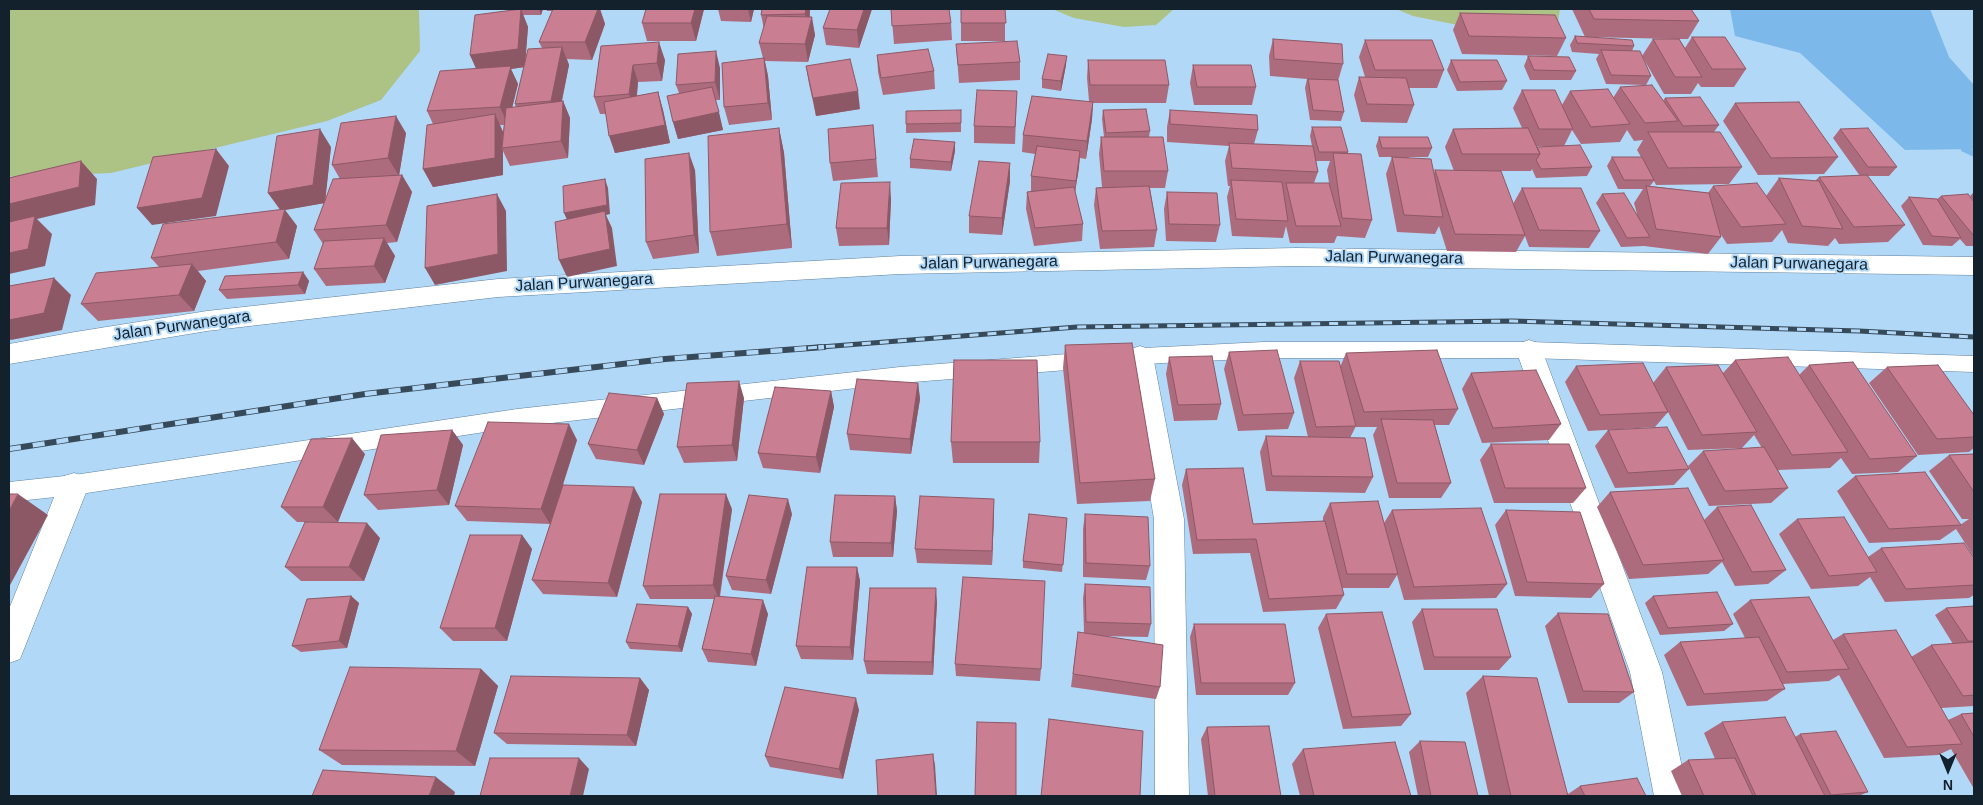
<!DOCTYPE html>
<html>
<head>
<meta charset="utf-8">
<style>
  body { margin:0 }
  #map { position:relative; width:1983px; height:805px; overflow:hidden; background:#b2d8f7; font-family:Arial,sans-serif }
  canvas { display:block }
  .frame { position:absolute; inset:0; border:10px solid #13212c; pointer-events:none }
  .north { position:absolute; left:1923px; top:745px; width:50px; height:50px; -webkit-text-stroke:4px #b2d8f7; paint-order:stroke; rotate:180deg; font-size:14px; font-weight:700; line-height:20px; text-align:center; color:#13212c }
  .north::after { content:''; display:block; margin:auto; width:18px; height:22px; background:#13212c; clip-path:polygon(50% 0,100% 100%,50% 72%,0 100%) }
</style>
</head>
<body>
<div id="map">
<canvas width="1983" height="805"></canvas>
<div class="frame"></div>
<div class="north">N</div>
</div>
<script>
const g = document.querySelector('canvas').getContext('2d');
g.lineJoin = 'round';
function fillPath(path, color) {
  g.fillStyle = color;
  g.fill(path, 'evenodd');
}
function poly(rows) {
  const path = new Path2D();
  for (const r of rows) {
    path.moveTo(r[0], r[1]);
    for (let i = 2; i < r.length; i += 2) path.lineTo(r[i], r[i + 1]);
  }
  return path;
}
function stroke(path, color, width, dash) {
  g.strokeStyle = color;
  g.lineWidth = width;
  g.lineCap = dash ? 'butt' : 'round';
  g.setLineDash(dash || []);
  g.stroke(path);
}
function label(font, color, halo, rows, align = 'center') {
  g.font = font + ' Arial,sans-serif';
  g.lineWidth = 4;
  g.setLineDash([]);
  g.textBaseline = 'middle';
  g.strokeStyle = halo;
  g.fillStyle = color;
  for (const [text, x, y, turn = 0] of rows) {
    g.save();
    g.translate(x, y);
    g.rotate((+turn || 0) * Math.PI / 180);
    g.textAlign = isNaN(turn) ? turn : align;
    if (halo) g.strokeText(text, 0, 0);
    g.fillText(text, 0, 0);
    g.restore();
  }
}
const green = poly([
  [9,9,419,9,420,51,381,100,327,121,111,173,13,177,9,176],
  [1052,9,1174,9,1156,25,1124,27,1074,18],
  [1396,9,1560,9,1557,28,1463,26,1413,16]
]);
const water = poly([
  [1730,9,1930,9,1949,57,1974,85,1974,149,1905,150,1800,53,1735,36]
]);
const stream = poly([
  [1964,146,1974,150,1974,157,1961,151,1961,147,1964,146]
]);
const service = poly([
  [1264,342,1529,342,1974,356,1974,372,1529,358,1264,358,1123,365,1116,363,1113,357,1116,351,1123,349,1264,342],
  [1093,352,1100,354,1103,360,1100,366,1093,368,900,383,517,427,74,495,9,502,9,482,74,475,517,409,900,367,1093,352]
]);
const minor = poly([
  [1529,340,1538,343,1542,350,1662,672,1688,796,1654,796,1630,672,1516,350,1520,343,1529,340],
  [1140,346,1149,349,1153,356,1184,519,1189,796,1155,796,1154,519,1127,356,1131,349,1140,346],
  [74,473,84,476,89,485,20,659,9,663,9,609,59,485,64,476,74,473]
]);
const tertiary = poly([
  [1296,248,1974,257,1974,275,1296,266,900,274,498,297,207,331,9,364,9,344,75,332,207,311,498,279,900,256,1296,248]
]);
const railFar1 = poly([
  [808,348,1077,327,1512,321,1859,331,1974,337]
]);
const rail = poly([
  [9,449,365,394,665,359,824,347]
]);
const wall = poly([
  [514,9,543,9,541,15,523,15,528,27,525,60,542,48,539,42,552,11,547,11,546,9,600,9,605,24,592,60,567,59,569,65,562,101,563,101,570,118,568,158,510,166,503,151,503,175,433,187,423,169,433,124,427,111,476,68,470,55,514,10],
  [524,67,515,104,516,107,512,107,518,84,511,69],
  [500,125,504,125,503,132],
  [704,9,696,41,647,41,642,23],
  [718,9,754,9,751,22,721,21],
  [762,9,810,9,810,17,815,35,808,62,765,61,768,76,772,120,729,125,724,107,763,58,759,43,764,29,761,15],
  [872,9,859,48,826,45,823,28],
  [891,9,951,23,952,40,894,44],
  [1005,9,1005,41,961,41,961,23],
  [1572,9,1691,9,1699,21,1688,39,1679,39,1685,48,1692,37,1746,69,1734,87,1701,87,1698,83,1691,94,1664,94,1642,56,1653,39,1677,39,1587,37,1634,46,1632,51,1651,76,1646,85,1606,84,1596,59,1599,54,1572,52,1570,45,1575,36,1585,37],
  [1460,13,1566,38,1557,56,1462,54,1453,30],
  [1273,39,1343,64,1338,81,1344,112,1341,121,1310,120,1305,88,1307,79,1270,76,1269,56],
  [1365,40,1444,70,1437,88,1409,88,1414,105,1407,123,1361,122,1354,95,1359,77,1365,77,1359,57],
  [956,44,1020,62,1020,80,959,83],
  [601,46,665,60,662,81,638,82,637,96,658,92,663,110,670,143,615,153,606,114,600,114,594,97],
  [877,55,934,71,935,89,883,95,878,72],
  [1528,56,1576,71,1571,80,1530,80,1524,66],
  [1088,60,1169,85,1166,103,1093,103,1092,119,1086,159,1080,158,1075,193,1083,224,1082,241,1034,246,1026,209,1027,192,1031,191,1031,176,1035,154,1022,152,1023,135,1089,101,1087,78],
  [1451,60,1507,81,1502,90,1457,91,1447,70],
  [1066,65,1061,91,1042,88,1042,79],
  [1193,65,1256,87,1252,105,1194,105,1190,83],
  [806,66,860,109,816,116,809,84],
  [720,68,720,100,715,100,723,130,678,139,673,122,679,93,676,85],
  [1620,87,1663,101,1665,98,1719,125,1714,132,1742,167,1729,184,1656,185,1654,181,1650,186,1708,193,1713,186,1766,196,1779,178,1815,181,1819,177,1860,176,1833,138,1840,129,1897,167,1889,176,1867,176,1905,225,1888,242,1839,244,1835,238,1828,246,1788,243,1782,230,1772,242,1727,244,1720,233,1721,237,1708,254,1644,246,1621,247,1596,203,1602,194,1637,214,1634,203,1643,189,1618,189,1607,166,1612,157,1641,157,1637,150,1643,140,1634,141,1627,130,1620,142,1581,144,1572,130,1564,146,1592,167,1587,176,1536,178,1532,169,1531,171,1496,171,1513,204,1522,188,1600,231,1589,248,1529,247,1525,236,1516,252,1447,251,1439,226,1435,234,1397,232,1386,174,1392,157,1379,157,1376,146,1379,137,1432,148,1428,157,1408,157,1434,173,1435,170,1454,171,1445,147,1453,129,1522,128,1513,108,1522,90,1562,105,1570,91,1613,98],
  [1536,146,1561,146,1537,147],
  [1017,91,1015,144,974,143,974,126],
  [1735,103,1838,157,1824,174,1758,175,1723,121],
  [961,110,961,132,906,133,906,124],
  [1103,110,1150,131,1149,137,1168,171,1165,188,1150,188,1157,230,1154,247,1100,249,1094,205,1096,188,1102,187,1099,154,1101,137,1104,137,1102,119],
  [1170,110,1258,130,1254,144,1312,146,1310,136,1312,127,1348,152,1348,154,1372,220,1365,238,1337,236,1334,243,1290,243,1286,226,1283,238,1232,236,1227,197,1230,186,1228,186,1225,161,1229,146,1167,142,1167,127],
  [1316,161,1330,161,1327,170,1329,183,1314,183,1318,172],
  [873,125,878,177,833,181,830,163],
  [779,128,784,153,792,248,717,256,710,232],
  [406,133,399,175,402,175,412,192,397,242,387,243,395,256,385,283,326,286,314,269,323,244,314,230,324,203,285,210,297,226,289,259,198,271,206,281,194,311,98,321,81,304,159,267,151,258,280,210,268,193,331,147,325,200,340,179,332,165],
  [955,142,955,151,951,171,910,168,910,159],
  [1010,163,1010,181,1002,235,969,233,969,216],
  [695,170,699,253,653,259,646,242],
  [1167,192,1220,225,1216,242,1166,241,1164,209],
  [1974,192,1974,201,1970,196],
  [1941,196,1974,202,1974,246,1966,246,1960,239,1952,246,1923,245,1901,206,1909,197,1937,199],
  [891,199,889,245,839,246,836,228],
  [303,272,309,281,305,294,227,299,219,290],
  [1065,345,1155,479,1150,501,1077,504,1063,368],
  [1229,352,1294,413,1288,429,1238,431,1224,369],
  [1346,353,1458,409,1449,425,1435,425,1451,483,1441,498,1389,498,1373,435,1377,427,1356,427,1353,417,1356,426,1350,438,1373,477,1365,493,1266,491,1260,452,1266,436,1308,437,1294,378,1300,361,1340,367],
  [1169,357,1221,404,1217,420,1174,421,1166,374],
  [1735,360,1799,375,1809,365,1917,456,1898,472,1852,474,1841,458,1830,468,1778,470,1788,488,1771,503,1709,506,1688,466,1703,451,1762,448,1754,435,1742,448,1688,450,1668,412,1655,427,1588,431,1565,382,1576,366,1653,383,1666,367,1723,373],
  [1887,367,1974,415,1974,448,1969,452,1918,455,1869,383],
  [1471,373,1561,424,1549,440,1482,443,1462,389],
  [918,383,920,399,911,454,850,450,847,434],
  [831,391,834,407,820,473,763,468,758,453],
  [657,398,664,414,644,465,596,459,588,444],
  [744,398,737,461,684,463,677,447],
  [452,430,463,445,449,505,378,510,364,495],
  [1608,430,1689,469,1674,485,1615,488,1595,446],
  [577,440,563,485,642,502,617,597,543,594,532,580,550,524,467,521,455,506],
  [951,442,1040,442,1039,463,953,463],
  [1491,444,1586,488,1573,503,1494,503,1480,460],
  [365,454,338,522,297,522,281,507],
  [1974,454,1974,557,1956,529,1940,540,1869,543,1837,491,1855,476,1960,525,1969,519,1962,519,1929,471,1949,455],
  [1186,469,1253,524,1323,521,1323,517,1330,503,1384,523,1392,510,1507,584,1496,598,1404,600,1397,575,1389,588,1342,588,1344,595,1336,609,1263,612,1250,553,1193,554,1182,485],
  [1610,492,1704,520,1717,507,1786,570,1768,584,1735,586,1722,562,1708,574,1629,579,1597,507],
  [895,496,897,511,893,557,833,557,830,542],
  [732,509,720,597,768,614,756,666,708,662,702,649,714,599,650,599,643,586],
  [1506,510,1604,584,1591,598,1515,596,1495,525],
  [994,513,992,565,917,563,915,549],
  [792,514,771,594,732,590,726,576],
  [1085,514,1150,566,1146,580,1083,577,1083,529],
  [1067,518,1062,572,1023,568,1023,561],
  [1797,519,1868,557,1881,548,1974,558,1974,595,1969,598,1885,602,1870,577,1858,586,1811,589,1779,534],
  [522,535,532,549,507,641,453,641,440,628],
  [380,538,364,581,301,581,285,567],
  [857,567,860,581,853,660,801,659,796,646],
  [1085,584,1151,624,1148,637,1100,636,1160,687,1156,699,1071,687,1078,632,1084,633,1083,598],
  [351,596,359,603,347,648,301,652,292,646],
  [1653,596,1733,624,1724,631,1660,635,1645,603],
  [1750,600,1833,640,1843,634,1911,657,1931,645,1953,644,1935,615,1946,608,1974,606,1974,706,1941,708,1948,720,1961,714,1974,713,1974,789,1951,749,1938,755,1884,758,1839,675,1829,681,1783,684,1785,689,1767,701,1687,706,1664,655,1680,642,1745,638,1733,614],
  [937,602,933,675,867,674,864,661],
  [688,607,692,614,682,652,630,649,626,642],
  [1422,609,1511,657,1499,670,1424,670,1412,622],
  [1558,613,1634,692,1619,703,1568,703,1545,626],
  [1326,614,1411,714,1401,726,1343,729,1318,628],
  [1194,624,1295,683,1288,695,1196,695,1190,637],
  [955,664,1041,669,1040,681,956,676],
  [481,669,498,686,475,766,342,765,319,750],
  [1483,676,1568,794,1580,786,1646,796,1489,796,1466,693],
  [640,678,649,690,636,746,507,744,494,733],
  [859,710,843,779,770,767,765,756],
  [1722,722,1795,737,1800,734,1868,792,1859,796,1682,796,1671,771,1688,760,1715,759,1704,733],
  [1207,727,1281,796,1208,796,1201,739],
  [1420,741,1478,796,1418,796,1409,752],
  [1303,749,1411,796,1300,796,1292,764]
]);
const shadedWall = poly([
  [521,9,528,27,525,67,511,69,518,84,508,125,500,107,478,73,470,55],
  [539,9,543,9,541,15],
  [598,9,600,9,605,24,592,60,585,42],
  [695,9,704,9,696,41,691,23],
  [748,9,754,9,751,22],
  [806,9,810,9,810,10,808,32,805,14],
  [864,9,872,9,859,48,857,30],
  [812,17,815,35,808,62,805,44],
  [659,42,665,60,662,81,657,63],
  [562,47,569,65,558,119,551,101],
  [716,51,720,68,720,100,715,82],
  [1067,56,1066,65,1061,91,1061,81],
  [764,58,768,76,772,120,768,103],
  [633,65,638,82,635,112,629,94],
  [858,91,860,109,816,116,813,98],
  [658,92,663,110,670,143,615,153,609,136],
  [563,101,570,118,568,158,561,141],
  [1093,102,1092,119,1086,159,1087,141],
  [719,112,723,130,678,139,673,122],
  [495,114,503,132,502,148,503,151,503,175,433,187,423,169],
  [396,116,406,133,399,176,388,158],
  [779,128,784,153,792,248,787,224],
  [320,129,331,147,325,203,285,210,297,226,289,259,276,242,281,210,268,193],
  [955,142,955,151,951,171,951,162],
  [216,149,229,166,216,216,152,225,137,208],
  [1080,151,1079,168,1074,198,1076,181],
  [689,153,695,170,699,253,694,235],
  [81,161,97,179,95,205,37,219,52,234,45,266,9,274,9,204],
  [1010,163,1010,181,1002,235,1002,218],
  [402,175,412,192,397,242,386,225],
  [605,179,608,188,610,214,606,215,612,228,617,266,567,277,559,260,568,222,564,213],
  [890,182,891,199,889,245,887,228],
  [497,194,506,211,507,271,435,285,425,268],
  [384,238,395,256,385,283,374,266],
  [192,264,206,281,194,311,179,295],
  [303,272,309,281,305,294,298,285],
  [54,278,71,295,62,330,11,340,9,339,9,320],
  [739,381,744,398,737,461,732,445],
  [918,383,920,399,911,454,910,439],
  [831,391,834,407,820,473,816,457],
  [657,398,664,414,644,465,637,450],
  [569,424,577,440,550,524,541,509],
  [452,430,463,445,449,505,437,490],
  [352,438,365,454,338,522,323,507],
  [634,487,642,502,617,597,608,583],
  [18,494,48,515,9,587,9,511],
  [726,494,732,509,719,599,713,585],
  [895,496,897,511,893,557,891,543],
  [788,499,792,514,771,594,766,580],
  [994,499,994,513,992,565,992,551],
  [367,523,380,538,364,581,349,567],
  [522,535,532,549,507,641,495,628],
  [857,567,860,581,853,660,850,647],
  [936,588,937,602,933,675,932,662],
  [351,596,359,603,347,648,339,641],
  [763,600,768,614,756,666,751,654],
  [688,607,692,614,682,652,678,646],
  [481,669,498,686,475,766,456,751],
  [640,678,649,690,636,746,627,735],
  [856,698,859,710,843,779,839,769],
  [933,754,935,765,937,796,936,796],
  [579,758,589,769,583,796,570,796],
  [436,777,455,792,454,796,429,796]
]);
const building = poly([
  [521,9,518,49,470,55,475,15,521,9],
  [553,9,598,9,585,42,539,42,553,9],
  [646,9,695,9,691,23,642,23,646,9],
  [762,9,806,9,805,14,761,15,762,9],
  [830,9,864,9,857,30,823,28,830,9],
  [891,9,949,9,951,23,892,26,891,9],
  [961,9,1005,9,1006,23,961,23,961,9],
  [1589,9,1691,9,1699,21,1594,19,1589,9],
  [1460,13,1555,15,1566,38,1469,36,1460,13],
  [767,16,812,17,805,44,759,43,767,16],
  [1575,36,1632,40,1634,46,1577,43,1575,36],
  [1692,37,1725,37,1746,69,1712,69,1692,37],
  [1273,39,1342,44,1343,64,1274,59,1273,39],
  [1653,39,1679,39,1702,77,1675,77,1653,39],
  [1365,40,1432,40,1444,70,1375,70,1365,40],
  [1017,41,1020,62,958,65,956,44,1017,41],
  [659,42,657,63,633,65,629,94,594,97,601,46,659,42],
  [562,47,551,101,515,104,528,49,562,47],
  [928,49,934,71,881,78,877,55,928,49],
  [1601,50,1640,51,1651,76,1611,75,1601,50],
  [716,51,715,82,676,85,678,54,716,51],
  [1048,54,1067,56,1061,81,1042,79,1048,54],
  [1528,56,1569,57,1576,71,1534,70,1528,56],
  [764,58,768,103,724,107,722,63,764,58],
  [850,59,858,91,813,98,806,66,850,59],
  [1088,60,1165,60,1169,85,1090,85,1088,60],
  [1451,60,1497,60,1507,81,1460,82,1451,60],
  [1193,65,1251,65,1256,87,1197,87,1193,65],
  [511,66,500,107,427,111,440,71,511,66],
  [1359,77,1406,78,1414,105,1367,104,1359,77],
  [1308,79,1338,80,1344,112,1313,110,1308,79],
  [1652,85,1678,121,1645,123,1620,87,1652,85],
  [712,87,719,112,673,122,667,96,712,87],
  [1608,89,1630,124,1591,127,1570,91,1608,89],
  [977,90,1017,91,1015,127,974,126,977,90],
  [1522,90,1555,90,1573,129,1539,129,1522,90],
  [658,92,665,125,609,136,604,102,658,92],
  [1032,96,1093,102,1087,141,1023,135,1032,96],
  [1700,97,1719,125,1683,126,1665,98,1700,97],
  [563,101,561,141,502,148,506,108,563,101],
  [1799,102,1838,157,1771,158,1735,103,1799,102],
  [1146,109,1150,131,1106,133,1103,110,1146,109],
  [961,110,961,123,906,124,906,111,961,110],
  [1170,110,1257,115,1258,130,1170,124,1170,110],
  [495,114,495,158,423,169,427,125,495,114],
  [396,116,388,158,332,165,341,123,396,116],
  [873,125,876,159,830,163,828,129,873,125],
  [1312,127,1341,127,1348,152,1319,152,1312,127],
  [779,128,787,224,710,232,708,136,779,128],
  [1528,128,1540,154,1462,154,1453,129,1528,128],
  [1868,128,1897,167,1868,167,1840,129,1868,128],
  [320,129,313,185,268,193,277,136,320,129],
  [1648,132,1720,132,1742,167,1668,168,1648,132],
  [1101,137,1163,137,1168,171,1104,171,1101,137],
  [1379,137,1428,137,1432,148,1382,148,1379,137],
  [914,139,955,142,951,162,910,159,914,139],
  [1229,143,1313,146,1318,172,1232,168,1229,143],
  [1580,145,1592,167,1541,169,1536,160,1540,154,1537,147,1580,145],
  [1037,146,1080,151,1076,181,1031,176,1037,146],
  [216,149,202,198,137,208,153,157,216,149],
  [689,153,694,235,646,242,645,159,689,153],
  [1333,153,1361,154,1372,220,1342,218,1333,153],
  [1392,157,1431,159,1443,217,1404,215,1392,157],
  [1612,157,1642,157,1654,180,1624,180,1612,157],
  [81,161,79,187,9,204,9,178,81,161],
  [979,161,1010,163,1002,218,969,216,979,161],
  [1435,170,1501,171,1525,235,1455,234,1435,170],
  [402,175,386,225,314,230,333,179,402,175],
  [1867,175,1905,225,1854,227,1819,177,1867,175],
  [1779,178,1819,181,1843,229,1802,226,1779,178],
  [605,179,607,205,564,213,563,186,605,179],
  [1231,180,1282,182,1288,221,1236,219,1231,180],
  [890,182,887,228,836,228,841,183,890,182],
  [1286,183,1329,183,1341,226,1296,226,1286,183],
  [1757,183,1786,224,1741,227,1713,186,1757,183],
  [1149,186,1157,230,1102,231,1096,188,1149,186],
  [1646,186,1709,193,1721,237,1656,229,1646,186],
  [1074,187,1083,224,1035,228,1027,192,1074,187],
  [1522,188,1581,188,1600,231,1539,230,1522,188],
  [1167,192,1217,193,1220,225,1169,224,1167,192],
  [1624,193,1650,237,1627,238,1602,194,1624,193],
  [497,194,498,254,425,268,427,206,497,194],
  [1968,194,1974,202,1974,236,1941,196,1968,194],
  [1909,197,1937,199,1961,238,1932,236,1909,197],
  [285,209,276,242,151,258,163,224,285,209],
  [605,211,610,249,559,260,555,222,605,211],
  [35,216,28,249,9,253,9,222,35,216],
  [384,238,374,266,314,269,324,241,384,238],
  [192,264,179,295,81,304,96,273,192,264],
  [303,272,298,285,219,290,225,276,303,272],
  [54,278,44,313,9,320,9,286,54,278],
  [1132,343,1155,479,1080,483,1065,345,1132,343],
  [1277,350,1294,413,1243,415,1229,352,1277,350],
  [1437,350,1458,409,1364,412,1346,353,1437,350],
  [1212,356,1221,404,1178,405,1169,357,1212,356],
  [1788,357,1848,452,1792,455,1735,360,1788,357],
  [954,360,1037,360,1040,442,951,442,954,360],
  [1300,361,1339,361,1356,426,1316,427,1300,361],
  [1853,362,1917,456,1870,459,1809,365,1853,362],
  [1643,363,1668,412,1600,415,1576,366,1643,363],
  [1718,365,1757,432,1702,435,1666,367,1718,365],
  [1938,365,1974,415,1974,437,1937,439,1887,367,1938,365],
  [1536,370,1561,424,1493,428,1471,373,1536,370],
  [857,379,918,383,910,439,847,434,857,379],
  [739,381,732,445,677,447,687,383,739,381],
  [775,387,831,391,816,457,758,453,775,387],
  [609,393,657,398,637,450,588,444,609,393],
  [1381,419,1433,420,1451,483,1397,483,1381,419],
  [488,422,569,424,541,509,455,506,488,422],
  [1667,427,1689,469,1628,473,1608,430,1667,427],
  [452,430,437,490,364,495,381,435,452,430],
  [1266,436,1365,438,1373,477,1272,476,1266,436],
  [352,438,323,507,281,507,311,439,352,438],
  [1491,444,1569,444,1586,488,1505,488,1491,444],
  [1764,447,1788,488,1725,491,1703,451,1764,447],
  [1974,454,1974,492,1949,455,1974,454],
  [1243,468,1253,524,1325,521,1344,595,1269,599,1256,539,1197,540,1186,469,1243,468],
  [1925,472,1961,525,1889,529,1855,476,1925,472],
  [563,485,634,487,608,583,532,580,563,485],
  [1688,488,1724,560,1643,565,1610,492,1688,488],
  [9,494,18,494,9,511,9,494],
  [660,494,726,494,713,585,643,586,660,494],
  [749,495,788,499,766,580,726,576,749,495],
  [835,495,895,496,891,543,830,542,835,495],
  [920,496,994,499,992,551,915,549,920,496],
  [1378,501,1398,574,1347,574,1330,503,1378,501],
  [1751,505,1786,570,1752,572,1717,507,1751,505],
  [1481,508,1507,584,1414,587,1392,510,1481,508],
  [1506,510,1580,512,1604,584,1527,582,1506,510],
  [1029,514,1067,518,1063,565,1023,561,1029,514],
  [1085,514,1148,517,1150,566,1086,563,1085,514],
  [1844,517,1877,572,1829,576,1797,519,1844,517],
  [305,522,367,523,349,567,285,567,305,522],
  [470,535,522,535,495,628,440,628,470,535],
  [1964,543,1974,558,1974,585,1906,589,1881,548,1964,543],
  [807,567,857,567,850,647,796,646,807,567],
  [963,577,1045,581,1041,669,955,664,963,577],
  [1085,584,1150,587,1151,624,1086,622,1085,584],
  [870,588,936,588,932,662,864,661,870,588],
  [1717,592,1733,624,1668,628,1653,596,1717,592],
  [351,596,339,641,292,646,307,599,351,596],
  [715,596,763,600,751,654,702,649,715,596],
  [1809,597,1849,669,1787,672,1750,600,1809,597],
  [637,604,688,607,678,646,626,642,637,604],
  [1974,606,1974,641,1968,641,1946,608,1974,606],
  [1422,609,1497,609,1511,657,1434,657,1422,609],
  [1382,612,1411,714,1352,717,1326,614,1382,612],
  [1558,613,1608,614,1634,692,1583,691,1558,613],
  [1194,624,1285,624,1295,683,1201,683,1194,624],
  [1896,630,1962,744,1907,747,1843,634,1896,630],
  [1078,632,1163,645,1160,687,1073,674,1078,632],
  [1759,637,1785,689,1704,694,1680,642,1759,637],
  [1974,642,1974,695,1963,696,1931,645,1974,642],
  [350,667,481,669,456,751,319,750,350,667],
  [511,676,640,678,627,735,494,733,511,676],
  [1483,676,1537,678,1568,796,1511,796,1483,676],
  [785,687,856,698,839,769,765,756,785,687],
  [1974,713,1974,737,1961,714,1974,713],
  [1785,717,1825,796,1756,796,1722,722,1785,717],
  [1049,719,1143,731,1140,796,1041,796,1049,719],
  [977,722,1016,723,1016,796,975,796,977,722],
  [1269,726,1281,796,1215,796,1207,727,1269,726],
  [1836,731,1868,792,1831,795,1800,734,1836,731],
  [1420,741,1465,742,1478,796,1431,796,1420,741],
  [1395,742,1411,796,1314,796,1303,749,1395,742],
  [933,754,936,796,878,796,876,760,933,754],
  [490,758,579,758,570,796,480,796,490,758],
  [1735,758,1753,796,1704,796,1688,760,1735,758],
  [323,770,436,777,429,796,312,796,323,770],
  [1637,778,1646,796,1585,796,1580,786,1637,778]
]);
const streetNames = [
  ["Jalan Purwanegara",1394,258,1],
  ["Jalan Purwanegara",989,263,-1],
  ["Jalan Purwanegara",1799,264,1],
  ["Jalan Purwanegara",584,283,-3],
  ["Jalan Purwanegara",182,326,-8]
];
fillPath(green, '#adc285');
fillPath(water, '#7cb9ea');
fillPath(stream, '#7cb9ea');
stroke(service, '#5e819e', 1);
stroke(minor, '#5e819e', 1);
stroke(tertiary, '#5e819e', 1);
fillPath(service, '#fff');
fillPath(minor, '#fff');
fillPath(tertiary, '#fff');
stroke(railFar1, '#374a5a', 5);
stroke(rail, '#374a5a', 6);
stroke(railFar1, '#b2d8f7', 3, [9]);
stroke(rail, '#b2d8f7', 4.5, [12]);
fillPath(wall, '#ad6c7d');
fillPath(shadedWall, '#8d5866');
fillPath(building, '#c97e91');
stroke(building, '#8d5866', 1);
label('16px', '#13212c', '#b2d8f7', streetNames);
</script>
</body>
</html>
